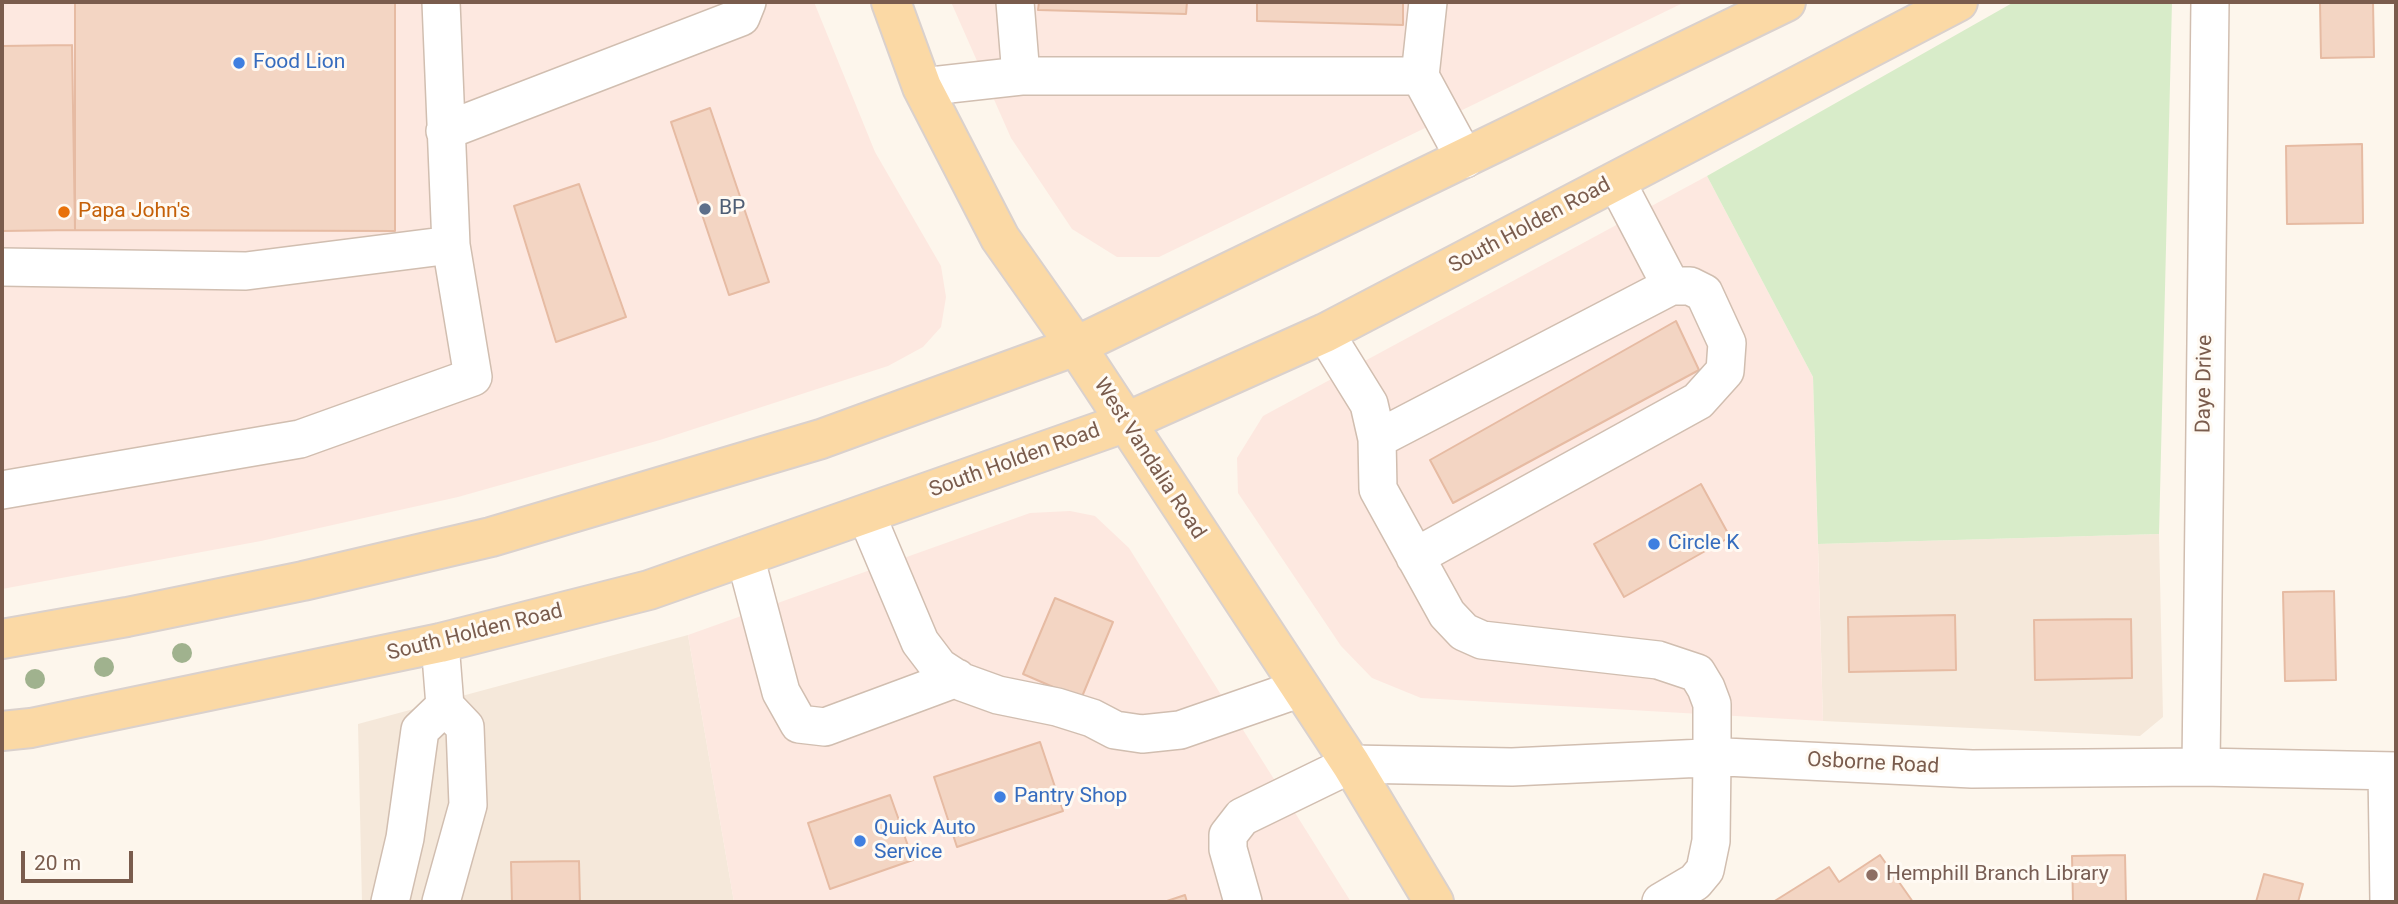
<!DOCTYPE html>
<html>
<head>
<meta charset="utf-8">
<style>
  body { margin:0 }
  #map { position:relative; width:2398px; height:904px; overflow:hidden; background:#fdf6ec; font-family:Roboto,sans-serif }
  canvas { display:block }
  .frame { position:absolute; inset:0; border:4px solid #7a5c4d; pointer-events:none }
  .scale { position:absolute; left:21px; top:851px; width:112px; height:32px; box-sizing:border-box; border:4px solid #7a5c4d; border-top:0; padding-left:9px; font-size:21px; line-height:24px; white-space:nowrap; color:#7a5c4d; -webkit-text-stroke:5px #fffaf3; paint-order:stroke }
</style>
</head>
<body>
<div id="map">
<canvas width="2398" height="904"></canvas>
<div class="frame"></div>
<div class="scale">20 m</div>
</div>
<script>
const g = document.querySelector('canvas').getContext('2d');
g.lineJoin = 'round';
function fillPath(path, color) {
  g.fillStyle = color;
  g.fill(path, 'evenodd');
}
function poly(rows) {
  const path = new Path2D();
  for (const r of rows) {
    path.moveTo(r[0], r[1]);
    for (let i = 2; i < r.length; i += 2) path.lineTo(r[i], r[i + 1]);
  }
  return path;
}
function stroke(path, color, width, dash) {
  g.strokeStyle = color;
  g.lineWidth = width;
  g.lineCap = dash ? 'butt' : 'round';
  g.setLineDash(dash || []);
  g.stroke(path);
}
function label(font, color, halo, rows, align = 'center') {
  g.font = font + ' Roboto,sans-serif';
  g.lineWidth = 6;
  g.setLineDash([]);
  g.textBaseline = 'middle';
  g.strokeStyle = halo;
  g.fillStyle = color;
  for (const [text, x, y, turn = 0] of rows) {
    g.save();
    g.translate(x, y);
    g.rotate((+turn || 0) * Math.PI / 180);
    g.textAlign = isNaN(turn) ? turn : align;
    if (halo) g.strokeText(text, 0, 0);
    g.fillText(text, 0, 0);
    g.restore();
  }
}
const residential = poly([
  [2159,534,2163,717,2140,736,1823,721,1818,544],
  [688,635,734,902,362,902,358,724]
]);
const commercial = poly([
  [2,2,814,2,875,152,941,266,946,297,941,327,923,347,888,366,660,440,458,497,261,541,2,589],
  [951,2,1685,2,1159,257,1117,257,1072,229,1011,138],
  [1707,176,1813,377,1823,721,1421,698,1372,678,1341,646,1238,493,1237,458,1263,416],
  [1070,511,1095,516,1129,548,1351,902,734,902,688,635,1030,513]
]);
const green = poly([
  [2014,2,2172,2,2159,534,1818,544,1813,377,1707,176]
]);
const building = poly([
  [75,2,395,2,395,231,75,230,75,2],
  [1039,2,1187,2,1186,14,1038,10,1039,2],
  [1257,2,1403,2,1403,25,1257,21,1257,2],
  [2320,2,2373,2,2374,57,2321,58,2320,2],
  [72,45,75,230,2,231,2,46,72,45],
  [710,108,769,282,729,295,671,122,710,108],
  [2362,144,2363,223,2287,224,2286,146,2362,144],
  [579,184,626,317,556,342,514,206,579,184],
  [1676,321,1699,370,1453,503,1430,460,1676,321],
  [1701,484,1730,537,1624,597,1594,544,1701,484],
  [2334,591,2336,680,2285,681,2283,592,2334,591],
  [1055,598,1113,622,1081,699,1023,674,1055,598],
  [1955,615,1956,670,1849,672,1848,617,1955,615],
  [2131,619,2132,678,2035,680,2034,620,2131,619],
  [1040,742,1063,811,957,847,934,777,1040,742],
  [890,795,913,860,830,889,808,823,890,795],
  [1880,855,1913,902,1773,902,1829,867,1839,882,1880,855],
  [2125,855,2126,902,2073,902,2072,856,2125,855],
  [579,861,580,902,512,902,511,862,579,861],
  [2264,874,2303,884,2298,902,2256,902,2264,874],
  [1185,895,1187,902,1164,902,1185,895]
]);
const minor = poly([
  [1015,2,1021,76],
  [1420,76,1428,2],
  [922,87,1021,76,1420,76,1465,159],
  [445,131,741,17,747,2],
  [2,267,246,271,451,245],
  [1325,333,1369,404,1377,439,1378,489,1447,614,1464,632,1482,640,1658,660,1697,673,1706,688,1712,704,1712,758,1711,841,1705,870,1695,882,1661,902],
  [1377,439,1671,286],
  [2,490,300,439,473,377,451,245,441,2],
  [866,514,920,642,939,667,962,682,998,695,1057,707,1092,718,1115,730,1142,734,1180,730,1301,688],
  [745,556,781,692,799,724,825,727,957,678],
  [1415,557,1698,401,1725,371,1727,343,1704,293,1690,286,1671,286,1616,181],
  [440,643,445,706,465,727,468,805,441,902],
  [2201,767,2210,2],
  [2387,771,2389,902],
  [390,902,405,838,420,730,445,706],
  [1243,902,1228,849,1228,835,1242,817,1351,764,1512,767,1725,757,1972,769,2201,767,2396,771]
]);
const major = poly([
  [891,2,922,87,1000,238,1076,346,1351,764,1434,902],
  [2,639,127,617,303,581,491,537,821,439,1076,346,1786,2],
  [2,731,31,728,440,643,649,590,1124,423,1325,333,1958,2]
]);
const trees = [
  [182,653],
  [104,667],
  [35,679]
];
const markers = [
  [239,63,7,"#3f7fe0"],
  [705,209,7,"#5c6f8a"],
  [64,212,7,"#e8710a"],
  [1654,544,7,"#3f7fe0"],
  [1000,797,7,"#3f7fe0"],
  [860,841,7,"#3f7fe0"],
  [1872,875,7,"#8d6e63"]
];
const shopNames = [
  ["Food Lion",253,63],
  ["Circle K",1668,544],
  ["Pantry Shop",1014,797],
  ["Quick Auto",874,829],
  ["Service",874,853]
];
const serviceNames = [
  ["BP",719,209]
];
const foodNames = [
  ["Papa John's",78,212]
];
const streetNames = [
  ["South Holden Road",1530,226,-28],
  ["Daye Drive",2205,384,-89],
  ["West Vandalia Road",1149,459,57],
  ["South Holden Road",1015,461,-20],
  ["South Holden Road",475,633,-14],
  ["Osborne Road",1873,764,3]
];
const educationNames = [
  ["Hemphill Branch Library",1886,875]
];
fillPath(residential, '#f5e8da');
fillPath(commercial, '#fde8e0');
fillPath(green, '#d8ecc9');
fillPath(building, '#f3d5c3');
stroke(building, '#e6bba3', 2);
stroke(minor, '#d1beb0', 40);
stroke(major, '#dad1cd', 42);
stroke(minor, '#fff', 37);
stroke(major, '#fbd9a5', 38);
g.fillStyle = '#a0b28e';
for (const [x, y] of trees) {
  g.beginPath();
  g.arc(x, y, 10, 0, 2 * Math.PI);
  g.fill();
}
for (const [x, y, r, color] of markers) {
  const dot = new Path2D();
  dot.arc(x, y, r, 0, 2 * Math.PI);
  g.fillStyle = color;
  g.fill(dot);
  stroke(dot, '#fffaf3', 2.5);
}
label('21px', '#366cbe', '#fffaf3', shopNames, 'left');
label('21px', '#4e5e75', '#fffaf3', serviceNames, 'left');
label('21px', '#c56008', '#fffaf3', foodNames, 'left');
label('21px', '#7a5c4d', '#fffaf3', streetNames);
label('21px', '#785e54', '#fffaf3', educationNames, 'left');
</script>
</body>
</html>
